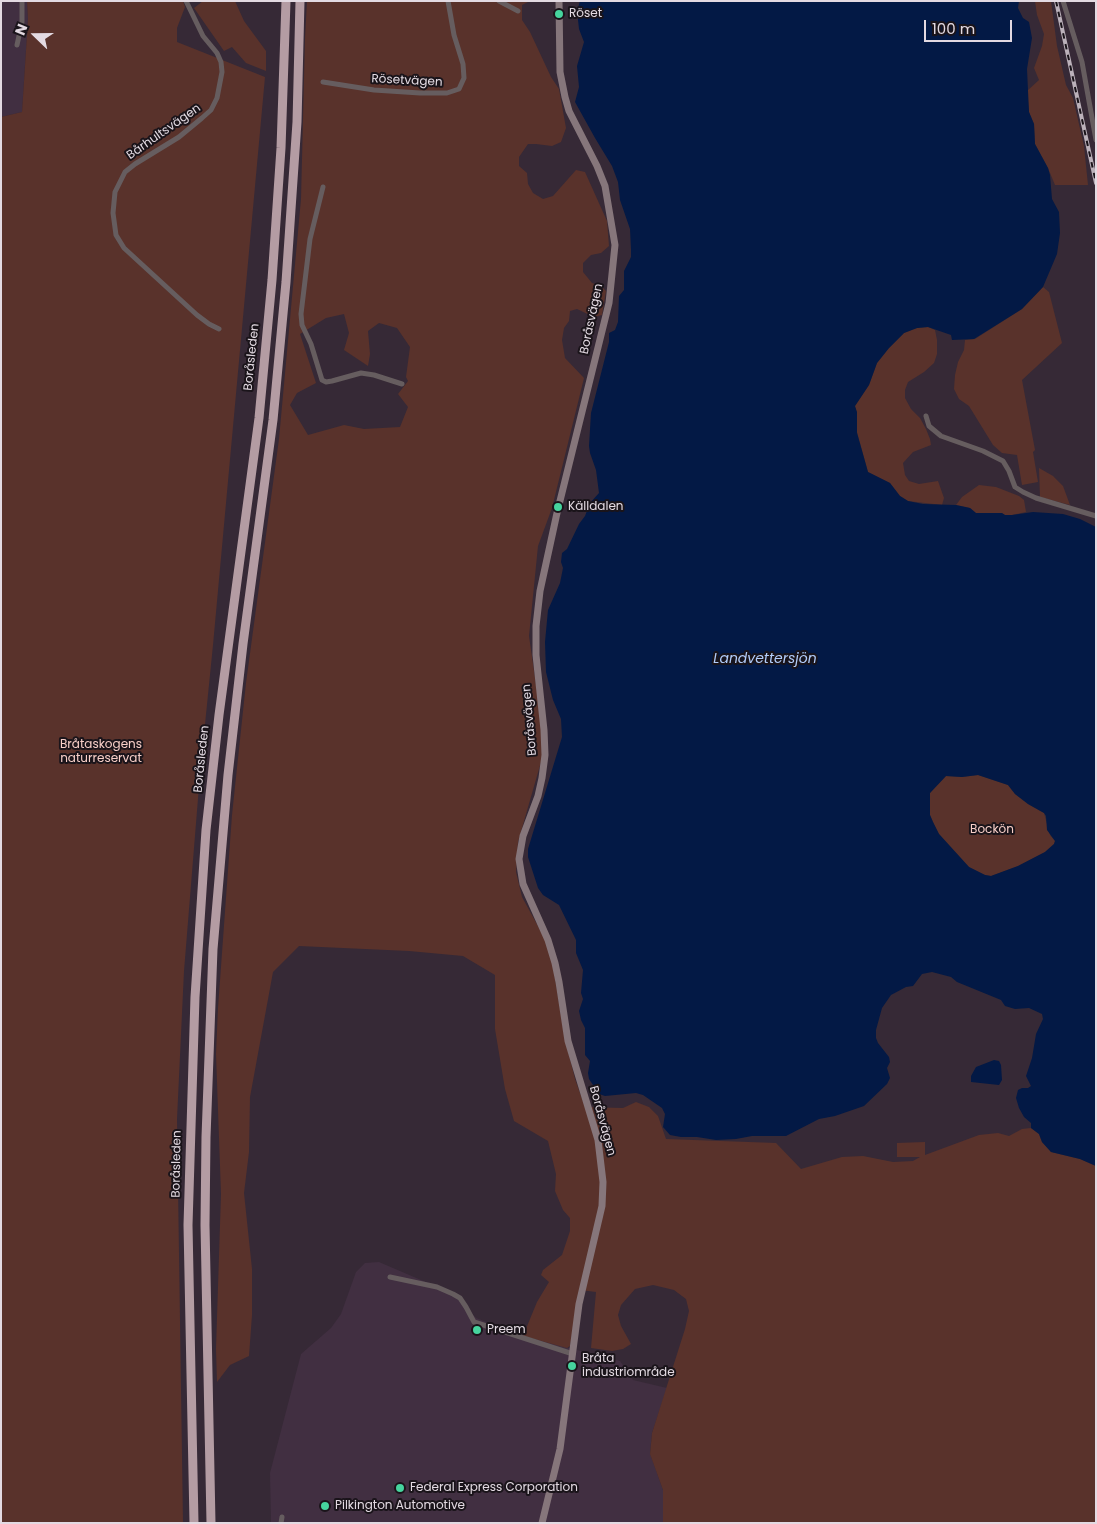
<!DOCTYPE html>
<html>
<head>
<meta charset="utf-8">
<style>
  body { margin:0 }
  #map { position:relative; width:1097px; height:1524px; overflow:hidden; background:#362936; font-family:Poppins,sans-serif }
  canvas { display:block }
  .frame { position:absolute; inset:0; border:2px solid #e3dae2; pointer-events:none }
  .north { position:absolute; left:10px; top:10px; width:50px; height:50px; -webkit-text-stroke:4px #1a141a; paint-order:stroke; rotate:292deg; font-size:14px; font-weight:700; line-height:20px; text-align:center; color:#e3dae2 }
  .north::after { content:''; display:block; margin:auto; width:18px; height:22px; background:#e3dae2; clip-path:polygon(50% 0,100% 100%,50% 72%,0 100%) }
  .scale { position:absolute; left:924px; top:20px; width:88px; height:22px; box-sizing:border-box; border:2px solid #e3dae2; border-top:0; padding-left:6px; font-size:15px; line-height:18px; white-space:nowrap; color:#e3dae2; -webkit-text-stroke:4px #1a141a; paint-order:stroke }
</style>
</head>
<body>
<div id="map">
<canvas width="1097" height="1524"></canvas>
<div class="frame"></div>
<div class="north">N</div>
<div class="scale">100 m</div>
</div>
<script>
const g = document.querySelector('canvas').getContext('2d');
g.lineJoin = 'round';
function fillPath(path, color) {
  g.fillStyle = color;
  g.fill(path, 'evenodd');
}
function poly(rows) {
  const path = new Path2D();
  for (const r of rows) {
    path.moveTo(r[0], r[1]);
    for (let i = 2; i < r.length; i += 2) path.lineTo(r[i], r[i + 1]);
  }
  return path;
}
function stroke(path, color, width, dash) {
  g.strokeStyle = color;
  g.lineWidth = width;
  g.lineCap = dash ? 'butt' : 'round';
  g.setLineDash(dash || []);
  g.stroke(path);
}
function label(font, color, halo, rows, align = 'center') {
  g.font = font + ' Poppins,sans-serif';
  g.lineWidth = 4;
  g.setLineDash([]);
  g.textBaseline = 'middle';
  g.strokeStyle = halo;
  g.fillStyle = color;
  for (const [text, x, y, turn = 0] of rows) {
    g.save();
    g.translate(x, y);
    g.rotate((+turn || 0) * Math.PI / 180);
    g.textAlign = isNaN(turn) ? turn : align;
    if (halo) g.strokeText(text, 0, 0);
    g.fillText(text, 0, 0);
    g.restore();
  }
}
const built = poly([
  [1,1,27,1,28,19,22,112,1,117],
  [379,1262,442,1289,452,1292,476,1318,523,1336,620,1361,633,1380,667,1388,652,1433,650,1453,663,1490,663,1523,271,1523,270,1473,301,1354,331,1328,341,1314,356,1272,365,1263]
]);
const green = poly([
  [27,1,183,1,185,7,177,28,177,42,265,77,213,645,200,774,184,971,177,1119,183,1523,1,1523,1,117,22,112,28,19],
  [203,1,235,1,244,21,266,51,266,71,246,63,232,47,224,51,194,8],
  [307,1,530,1,522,5,522,20,530,32,551,77,559,89,566,128,561,142,552,146,536,144,528,144,519,157,519,166,527,173,528,184,533,193,543,199,553,196,576,170,585,172,607,221,609,246,601,253,591,255,583,263,583,272,592,283,601,286,606,291,602,315,594,317,577,309,570,311,569,321,564,328,562,340,565,358,584,378,552,508,538,546,529,636,545,748,518,842,516,872,522,897,550,948,565,1039,575,1079,585,1107,623,1108,636,1102,649,1107,658,1116,666,1139,776,1143,801,1169,842,1157,863,1156,893,1162,913,1161,920,1157,897,1157,897,1143,925,1142,925,1155,979,1135,998,1133,1009,1136,1022,1129,1031,1128,1039,1134,1042,1142,1051,1152,1080,1159,1096,1166,1096,1523,663,1523,663,1490,650,1454,652,1433,685,1329,689,1311,686,1299,674,1290,653,1285,635,1289,621,1305,618,1315,621,1326,631,1344,623,1349,612,1351,591,1348,596,1292,580,1290,570,1346,567,1348,523,1336,537,1302,549,1282,541,1275,543,1270,562,1255,570,1231,570,1218,563,1210,555,1191,556,1174,548,1141,514,1121,505,1089,495,1029,495,975,463,956,409,951,299,946,273,972,250,1097,249,1152,244,1193,252,1269,252,1315,249,1356,230,1365,217,1382,216,1349,221,1194,216,1054,218,1008,232,815,246,683,279,439,301,199,305,39],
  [344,314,349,333,344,350,368,366,370,354,368,331,379,323,397,328,410,347,406,377,408,381,398,394,408,407,400,427,364,429,344,425,308,435,290,405,297,393,316,383,300,334,326,318],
  [1035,1,1051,1,1057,46,1066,85,1073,98,1084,146,1088,185,1055,185,1048,168,1035,144,1034,124,1029,112,1027,91,1039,80,1034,68,1042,46,1044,34,1037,15],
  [1043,287,1049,292,1062,343,1022,380,1035,450,1033,452,1038,482,1022,485,1017,455,1002,453,993,445,969,406,959,399,954,389,955,375,958,362,964,350,965,340,975,339,1022,309],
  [928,327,935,330,937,340,937,354,934,363,924,372,908,382,905,390,905,398,911,409,920,418,926,429,930,439,931,445,913,452,903,463,905,475,909,481,919,484,938,481,944,498,942,505,908,501,900,496,890,483,868,472,857,432,855,406,869,385,877,363,889,348,904,333,917,328],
  [1039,468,1053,476,1063,486,1070,505,1040,497],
  [979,485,996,487,1019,496,1024,500,1026,512,1012,515,1005,515,1001,513,976,513,970,508,956,505,962,497],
  [978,775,1008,785,1015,794,1028,804,1044,813,1050,835,1055,841,1054,844,1045,852,1018,866,991,876,985,875,969,867,939,834,933,822,930,815,930,793,946,776,962,777]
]);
const water = poly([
  [580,1,1019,1,1018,8,1023,18,1029,22,1032,38,1027,69,1029,112,1034,124,1035,144,1048,168,1050,175,1052,199,1059,212,1060,233,1057,254,1043,287,1022,309,974,339,952,340,951,335,928,327,917,328,904,333,889,348,877,363,869,385,855,406,857,412,857,433,868,472,890,483,900,496,908,501,923,504,956,505,970,508,976,513,1002,513,1005,515,1012,515,1033,512,1063,514,1080,519,1096,527,1096,1166,1080,1159,1051,1152,1042,1142,1039,1134,1031,1128,1031,1123,1024,1117,1019,1108,1016,1098,1018,1090,1022,1088,1028,1088,1031,1086,1026,1076,1032,1058,1036,1034,1043,1019,1042,1014,1029,1008,1015,1009,1005,1006,1001,1000,957,982,951,977,932,972,922,974,913,986,906,987,891,995,882,1008,876,1030,876,1038,878,1043,889,1057,890,1062,887,1068,890,1078,887,1084,864,1106,835,1116,819,1119,786,1136,752,1136,736,1139,716,1140,697,1137,681,1137,670,1135,663,1127,665,1114,662,1108,643,1095,636,1093,605,1096,599,1094,589,1079,588,1073,590,1061,585,1055,585,1028,581,1020,579,1011,583,999,581,993,583,970,576,953,576,940,559,905,543,895,538,888,528,857,528,849,562,737,561,719,553,700,546,672,545,642,548,610,560,583,563,568,561,562,562,553,567,549,579,524,585,516,590,503,599,493,596,470,590,453,589,446,591,413,609,342,609,333,615,330,618,322,619,296,624,290,624,271,631,257,631,249,630,229,620,200,618,182,612,166,595,138,575,102,579,87,577,66,584,42,579,29,577,11],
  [978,775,1008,785,1015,794,1028,804,1044,813,1046,816,1047,830,1055,841,1054,844,1045,852,1018,866,991,876,985,875,969,867,939,834,933,822,930,815,930,793,946,776,962,777],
  [994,1060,999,1061,1001,1065,1002,1080,999,1085,971,1082,971,1076,976,1067]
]);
const street = poly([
  [186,1,203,36,217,53,221,62,222,72,217,98,211,110,202,118,179,137,135,164,125,172,115,192,113,213,116,235,124,248,197,315,209,324,219,329],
  [499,1,518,11],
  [1063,1,1082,62,1096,140],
  [17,45,22,22,22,1],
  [323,82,374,90,420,93,447,93,459,89,464,78,463,64,454,35,448,1],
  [323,187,310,239,301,314,302,325,311,344,322,380,326,382,332,381,361,373,374,375,402,384],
  [926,416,929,426,941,436,983,451,1003,461,1009,471,1015,487,1023,492,1036,498,1096,516],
  [390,1277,437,1287,453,1294,460,1298,466,1307,474,1322,573,1354],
  [281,1523,282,1517]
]);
const secondary = poly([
  [542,1523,560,1449,579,1304,602,1206,603,1182,598,1140,568,1041,559,982,555,963,548,940,523,884,519,859,523,836,538,796,542,778,545,755,544,730,536,655,536,626,540,591,557,513,609,303,615,245,605,186,597,166,569,111,565,97,560,72,559,1]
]);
const highway = poly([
  [194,1523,188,1225,195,997,206,830,219,715,259,418,272,280,281,148,286,1],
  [211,1523,205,1225,206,1137,213,949,228,775,243,644,273,420,286,282,297,122,300,1]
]);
const rail = poly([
  [1056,1,1096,183]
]);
const markers = [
  [559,14,5,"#46d49e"],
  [558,507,5,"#46d49e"],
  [477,1330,5,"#46d49e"],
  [572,1366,5,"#46d49e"],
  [400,1488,5,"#46d49e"],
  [325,1506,5,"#46d49e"]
];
const poiNames = [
  ["Röset",569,14],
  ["Källdalen",568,507],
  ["Preem",487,1330],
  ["Bråta",582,1359],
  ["industriområde",582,1373],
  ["Federal Express Corporation",410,1488],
  ["Pilkington Automotive",335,1506]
];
const streetNames = [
  ["Rösetvägen",407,81,3],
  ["Bårhultsvägen",164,132,-35],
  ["Boråsvägen",592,319,-78],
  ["Boråsleden",252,357,-84],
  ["Boråsvägen",530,720,-95],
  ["Boråsleden",202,759,-84],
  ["Boråsvägen",602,1121,75],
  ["Boråsleden",177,1164,-89]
];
const parkNames = [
  ["Bråtaskogens",101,745],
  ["naturreservat",101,759],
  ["Bockön",992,830]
];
const waterNames = [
  ["Landvettersjön",765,659]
];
fillPath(built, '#412f41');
fillPath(green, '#59322b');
fillPath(water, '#031945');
stroke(street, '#665d5f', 5);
stroke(secondary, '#86767b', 7);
stroke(highway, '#b49ca3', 9);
stroke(rail, '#bbb1ba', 4);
stroke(rail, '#1a141a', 2, [5.5]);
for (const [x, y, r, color] of markers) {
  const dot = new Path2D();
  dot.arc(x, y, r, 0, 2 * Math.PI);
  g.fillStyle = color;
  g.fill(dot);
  stroke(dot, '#1a141a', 2);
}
label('12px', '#e3dae2', '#1a141a', poiNames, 'left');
label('12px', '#e3dae2', '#1a141a', streetNames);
label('12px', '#f8cfc8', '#1a141a', parkNames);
label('italic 14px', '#b2cdfb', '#1a141a', waterNames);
</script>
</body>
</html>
